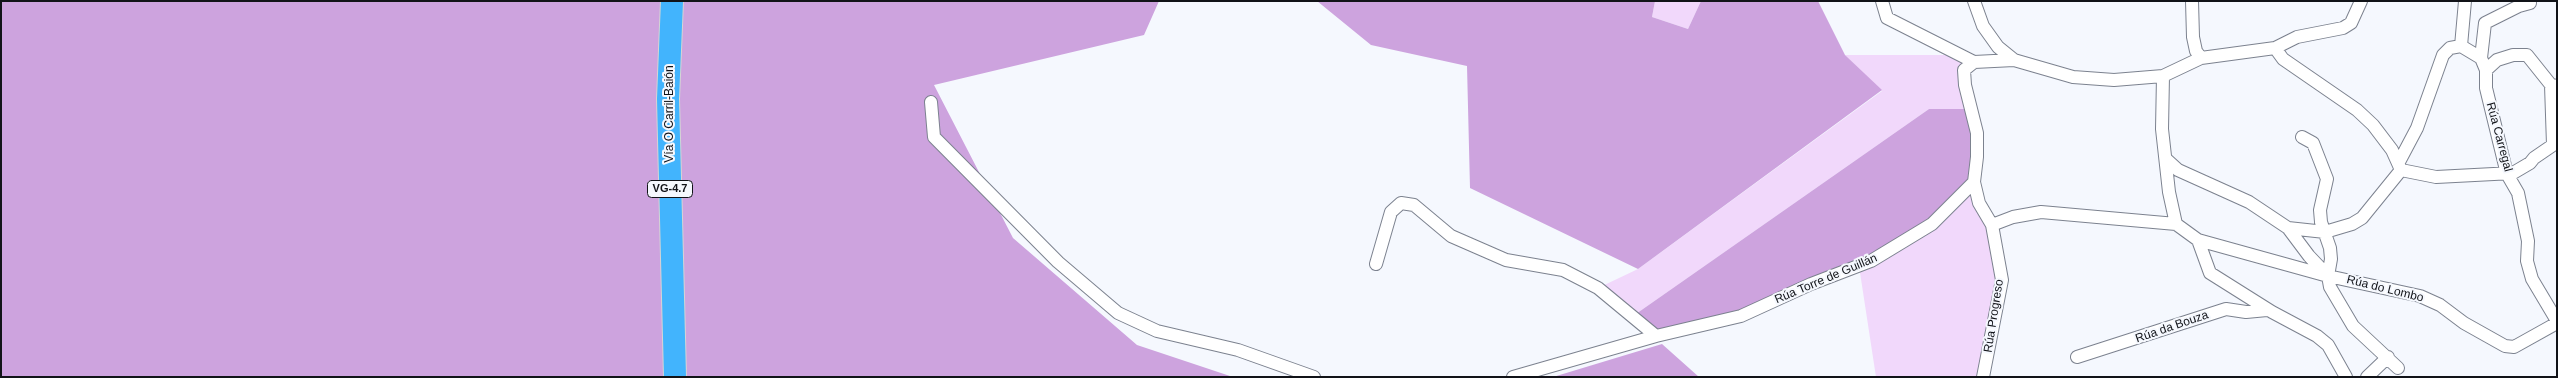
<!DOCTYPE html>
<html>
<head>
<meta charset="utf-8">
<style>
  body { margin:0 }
  #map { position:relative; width:2558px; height:378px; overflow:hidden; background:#f5f8fe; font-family:Helvetica,sans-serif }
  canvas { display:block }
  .frame { position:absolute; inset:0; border:2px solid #111318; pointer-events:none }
</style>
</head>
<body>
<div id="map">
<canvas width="2558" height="378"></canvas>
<div class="frame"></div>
</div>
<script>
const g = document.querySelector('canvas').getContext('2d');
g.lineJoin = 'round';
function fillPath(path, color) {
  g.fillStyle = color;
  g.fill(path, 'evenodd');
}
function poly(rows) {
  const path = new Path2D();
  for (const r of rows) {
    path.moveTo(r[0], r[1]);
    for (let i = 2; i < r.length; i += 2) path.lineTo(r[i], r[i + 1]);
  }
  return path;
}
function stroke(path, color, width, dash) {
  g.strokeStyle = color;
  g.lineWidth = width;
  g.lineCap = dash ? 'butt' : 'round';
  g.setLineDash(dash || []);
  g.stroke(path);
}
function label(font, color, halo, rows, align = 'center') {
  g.font = font + ' Helvetica,sans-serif';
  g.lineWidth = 4;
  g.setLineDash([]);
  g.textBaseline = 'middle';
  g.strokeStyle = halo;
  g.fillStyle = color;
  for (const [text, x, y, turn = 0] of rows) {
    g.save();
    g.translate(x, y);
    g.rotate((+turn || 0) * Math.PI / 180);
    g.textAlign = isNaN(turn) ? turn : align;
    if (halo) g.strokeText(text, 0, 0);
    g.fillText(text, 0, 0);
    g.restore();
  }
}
const green = poly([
  [1655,1,1701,1,1688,29,1652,17],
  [1845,55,1961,55,1971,109,1929,109,1633,316,1598,288,1638,269,1882,91],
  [1974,182,2002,280,1983,377,1876,377,1859,266]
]);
const forest = poly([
  [1,1,1159,1,1144,35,934,85,1013,238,1137,345,1233,377,1,377],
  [1317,1,1655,1,1652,17,1688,29,1701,1,1818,1,1845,55,1882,90,1638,269,1470,188,1467,66,1371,45],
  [1929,109,1971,109,1974,182,1932,224,1859,266,1741,316,1656,336,1633,316],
  [1662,344,1699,377,1553,377]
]);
const street = poly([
  [1882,1,1887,18,1974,62],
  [1974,1,1983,26,1998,47,2014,60,2073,77,2114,80,2163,76,2201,58,2275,48,2297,37,2343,28,2351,23,2361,1],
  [2192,1,2193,37,2196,51,2201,58],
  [2530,3,2519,6,2485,23,2481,58,2486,70,2486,88,2507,174,2518,193,2528,241,2527,261,2532,279,2557,321],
  [2461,46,2465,1],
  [2275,48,2283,59,2357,110,2373,125,2392,150,2401,170],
  [2486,70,2497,60,2513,55,2527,55,2551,85,2557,86],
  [2163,76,2162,129,2169,192,2176,224,2198,240,2210,273,2272,312,2317,336,2328,345,2346,377],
  [931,102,934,137,1058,262,1118,313,1157,331,1238,350,1314,377],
  [2302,137,2313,143,2327,179,2320,210,2321,222,2330,248,2331,259,2328,276,2330,287,2353,326,2398,368],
  [2167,160,2178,170,2249,202,2288,228,2325,232,2352,224,2362,218,2401,170],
  [2399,162,2417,128,2443,55,2450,48,2461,46,2481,58],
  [2401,170,2436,177,2513,173,2530,163,2534,158,2553,145,2551,85],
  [1992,225,2013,217,2041,212,2176,224],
  [2288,228,2309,256,2328,276],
  [2198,240,2328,276,2420,296,2440,305,2464,323,2505,346,2514,347,2557,323],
  [1376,264,1391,212,1401,203,1414,205,1451,236,1506,260,1563,270,1598,288,1656,336],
  [2077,357,2226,309,2246,312,2267,310],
  [1513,377,1656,336,1741,316,1811,284,1871,261,1932,224,1974,182],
  [1983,377,2002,280,1992,225,1979,203,1974,182,1977,157,1977,133,1965,85,1964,70,1974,62,2014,60],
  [2367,377,2388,357]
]);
const highway = poly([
  [672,1,668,99,675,377]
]);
const shields = [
  [670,189,45]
];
const shieldNames = [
  ["VG-4.7",670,189]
];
const streetNames = [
  ["Vía O Carril-Baión",670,114,-90],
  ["Rúa Carregal",2499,137,75],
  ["Rúa Torre de Guillán",1826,279,-23],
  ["Rúa do Lombo",2385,289,14],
  ["Rúa Progreso",1994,316,-81],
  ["Rúa da Bouza",2172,327,-19]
];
fillPath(green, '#f1d8fb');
fillPath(forest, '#cda3de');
stroke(street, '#7c828f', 14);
stroke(highway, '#d4d5d5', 24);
stroke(street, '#fff', 12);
stroke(highway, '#42b4fd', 22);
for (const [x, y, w] of shields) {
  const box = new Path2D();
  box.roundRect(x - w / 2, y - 8.5, w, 17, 4);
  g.fillStyle = '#f5f8fe';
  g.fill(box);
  stroke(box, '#111318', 1);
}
label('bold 11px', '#111318', null, shieldNames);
label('12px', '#111318', '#f5f8fe', streetNames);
</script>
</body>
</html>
